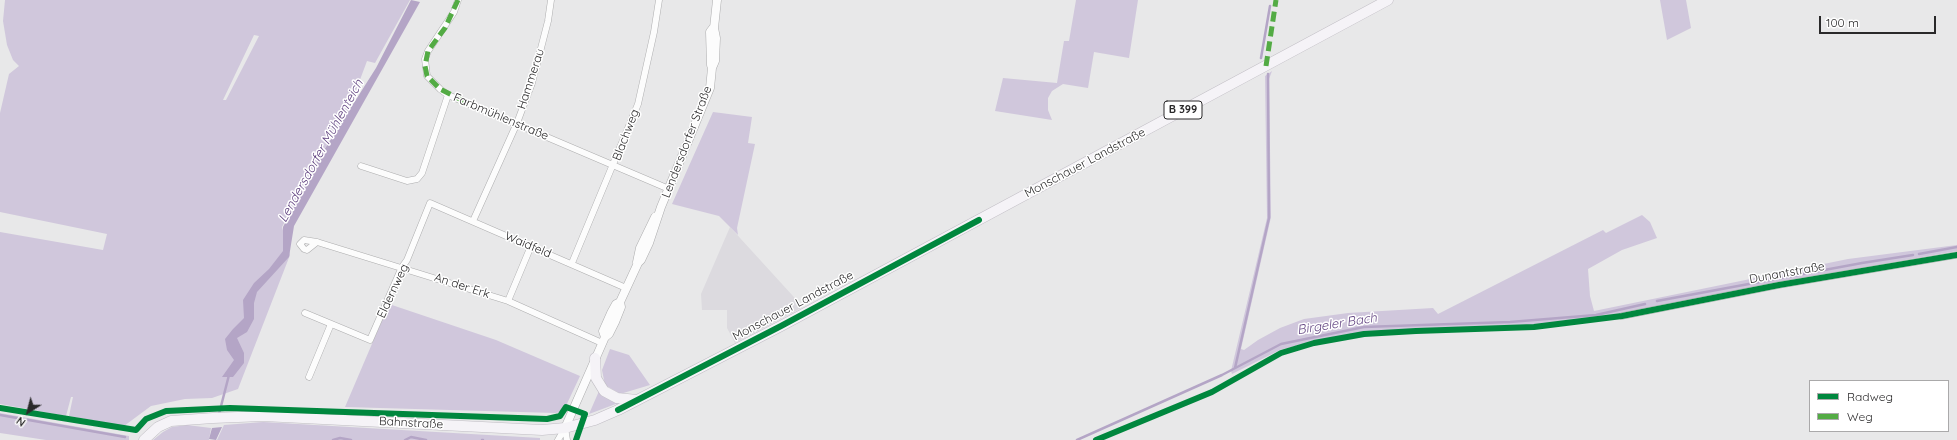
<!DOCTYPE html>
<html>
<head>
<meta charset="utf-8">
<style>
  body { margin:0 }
  #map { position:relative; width:1957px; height:440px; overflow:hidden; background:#e8e8e9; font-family:Quicksand,sans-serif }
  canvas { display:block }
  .legend { position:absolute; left:1809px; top:380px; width:140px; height:52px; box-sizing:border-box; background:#fff; border:1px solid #aaa9aa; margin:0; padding:5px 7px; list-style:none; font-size:12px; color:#2a292a }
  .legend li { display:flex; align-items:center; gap:8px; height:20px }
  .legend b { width:20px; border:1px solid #aaa9aa }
  .north { position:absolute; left:8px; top:392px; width:40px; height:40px; -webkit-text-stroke:3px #fff; paint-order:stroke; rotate:216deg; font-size:11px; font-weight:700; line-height:16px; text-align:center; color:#2a292a }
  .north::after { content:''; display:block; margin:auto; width:14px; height:18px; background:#2a292a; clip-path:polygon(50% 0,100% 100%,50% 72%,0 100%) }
  .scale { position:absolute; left:1819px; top:16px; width:117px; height:18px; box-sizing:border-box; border:2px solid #2a292a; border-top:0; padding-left:5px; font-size:12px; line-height:14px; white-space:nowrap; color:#2a292a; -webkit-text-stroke:3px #fff; paint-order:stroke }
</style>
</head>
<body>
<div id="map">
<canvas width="1957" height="440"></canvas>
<ul class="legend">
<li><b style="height:5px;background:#00873e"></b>Radweg</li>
<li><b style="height:5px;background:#53ab44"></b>Weg</li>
</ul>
<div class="north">N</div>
<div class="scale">100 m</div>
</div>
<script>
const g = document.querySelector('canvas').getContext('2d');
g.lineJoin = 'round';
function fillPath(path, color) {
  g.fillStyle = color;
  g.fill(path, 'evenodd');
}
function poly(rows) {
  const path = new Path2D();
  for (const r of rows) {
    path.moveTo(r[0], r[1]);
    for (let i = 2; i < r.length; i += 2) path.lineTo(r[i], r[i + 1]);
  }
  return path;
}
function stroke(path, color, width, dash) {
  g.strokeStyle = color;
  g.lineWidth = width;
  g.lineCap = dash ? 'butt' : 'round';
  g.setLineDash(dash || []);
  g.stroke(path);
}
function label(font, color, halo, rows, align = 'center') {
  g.font = font + ' Quicksand,sans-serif';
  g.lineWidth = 3;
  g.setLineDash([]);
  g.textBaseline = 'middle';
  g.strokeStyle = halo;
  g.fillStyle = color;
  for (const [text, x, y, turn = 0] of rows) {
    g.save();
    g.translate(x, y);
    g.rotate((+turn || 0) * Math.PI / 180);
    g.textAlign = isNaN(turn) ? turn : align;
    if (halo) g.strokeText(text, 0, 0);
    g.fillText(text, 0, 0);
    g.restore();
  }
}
const built = poly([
  [730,227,803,307,735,343,727,328,727,310,702,310,701,294]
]);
const green = poly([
  [5,0,410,0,375,63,367,61,349,109,319,158,282,227,290,255,238,389,212,398,185,399,151,406,124,426,69,416,73,397,71,397,66,416,0,404,0,232,103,250,107,234,0,212,0,113,9,74,19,66,13,60,7,45,3,21],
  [254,35,259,36,226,100,223,100],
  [1076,0,1138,0,1129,58,1094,52,1088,88,1063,84,1052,91,1048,98,1048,110,1052,120,995,111,1003,78,1057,83,1064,41,1069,41],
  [1660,0,1686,0,1691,28,1667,40],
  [1272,71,1269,79,1271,217,1241,349,1244,350,1258,340,1280,328,1304,319,1348,313,1433,308,1438,314,1603,230,1606,233,1642,215,1650,222,1657,238,1622,250,1588,269,1590,296,1594,311,1848,259,1957,245,1957,251,1778,282,1621,314,1534,325,1364,332,1314,341,1280,350,1232,374,1231,371,1267,218,1265,76],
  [713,112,752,117,748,143,755,144,737,228,738,235,719,216,672,204],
  [389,304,496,340,580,376,565,408,561,412,555,413,345,407],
  [610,349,629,355,650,385,620,394,605,385,602,370],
  [599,391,621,402,589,414],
  [0,413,129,436,129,440,46,440,0,433],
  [263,422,540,438,540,440,217,440,224,425],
  [187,425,211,428,209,440,153,440,163,432,172,427]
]);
const water = poly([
  [411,0,420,2,294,226,289,257,257,292,254,303,254,319,247,332,237,338,244,353,244,363,233,377,222,377,234,360,227,350,225,339,233,329,244,318,243,300,254,283,269,269,283,251,283,227,319,158,376,68],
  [222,427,216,440,209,439,212,428]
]);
const stream = poly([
  [1261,58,1270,6],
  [1919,254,1957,247],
  [1657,301,1862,263,1913,255],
  [1235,368,1269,218,1268,74],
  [219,414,229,375],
  [0,415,125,437],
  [333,440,340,438,351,440],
  [405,440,411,437,426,440],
  [482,440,483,440],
  [1077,440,1222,375,1281,344,1364,327,1510,322,1596,315,1645,304]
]);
const minor = poly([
  [458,0,454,12,428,51,425,59,427,76,440,89,448,95,669,189],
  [361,166,407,181,417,179,422,173,448,95],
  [473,221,517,123,532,83,548,21,551,0],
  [317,242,307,250,304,249,300,244,304,240,317,242,508,301,602,343],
  [572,263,638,104,654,32,659,0],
  [508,301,531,246],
  [305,313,370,340,402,267,407,260,430,203,626,288],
  [1622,316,1779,285,1957,255],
  [309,377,331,324],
  [565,428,567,440],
  [558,440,565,428]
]);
const tertiary = poly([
  [711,65,710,32,713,28],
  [637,262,640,248,655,217],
  [605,337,603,331,611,313,616,304,620,302,638,263,641,260,649,243,661,207,710,88,712,68,715,61,716,38,714,28,717,0],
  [565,428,605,337,609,334,615,322,621,307,620,302]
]);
const primary = poly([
  [595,358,596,378,604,391,617,398,637,400],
  [144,440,158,427,171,421,213,418,263,416,542,430,565,428,595,420,618,410,781,326,1388,0]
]);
const quiet = poly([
  [458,0,445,28,428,51,425,66,427,76,440,89,468,103],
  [1266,66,1276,0]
]);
const cycleway = poly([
  [0,408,136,430,146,419,166,411,230,408,547,419,560,416,566,407,585,414,576,440],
  [618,410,781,326,979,220],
  [1096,440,1212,392,1281,353,1314,343,1364,334,1416,331,1534,327,1622,316,1779,285,1957,255]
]);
const shields = [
  [1183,110,38]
];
const shieldNames = [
  ["B 399",1183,110]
];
const streetNames = [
  ["Hammerau",531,79,-72],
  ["Farbmühlenstraße",501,117,23],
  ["Blachweg",626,135,-69],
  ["Lendersdorfer Straße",687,142,-69],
  ["Monschauer Landstraße",1085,163,-28],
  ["Waidfeld",528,245,23],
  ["Dunantstraße",1787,273,-10],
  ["An der Erk",462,286,18],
  ["Eldernweg",393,291,-65],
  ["Monschauer Landstraße",793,306,-28],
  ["Bahnstraße",411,423,3]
];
const waterNames = [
  ["Lendersdorfer Mühlenteich",321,151,-61],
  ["Birgeler Bach",1337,324,-9]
];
fillPath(built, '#dcdadf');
fillPath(green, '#d0c7dc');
fillPath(water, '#b4a5c6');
stroke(stream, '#b4a5c6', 2.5);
stroke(minor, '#adadae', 7);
stroke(tertiary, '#adadae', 9);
stroke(primary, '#c0bdc4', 11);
stroke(minor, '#fcfcfc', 6);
stroke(tertiary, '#fcfcfc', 8);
stroke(primary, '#f5f3f7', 10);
stroke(quiet, '#53ab44', 5, [10, 5]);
stroke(cycleway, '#00873e', 6);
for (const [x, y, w] of shields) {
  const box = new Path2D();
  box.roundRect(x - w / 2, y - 9, w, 18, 3);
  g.fillStyle = '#fff';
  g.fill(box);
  stroke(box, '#2a292a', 1);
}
label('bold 11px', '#2a292a', null, shieldNames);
label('12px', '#2a292a', '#fff', streetNames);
label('italic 13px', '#634582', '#fff', waterNames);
</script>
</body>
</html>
